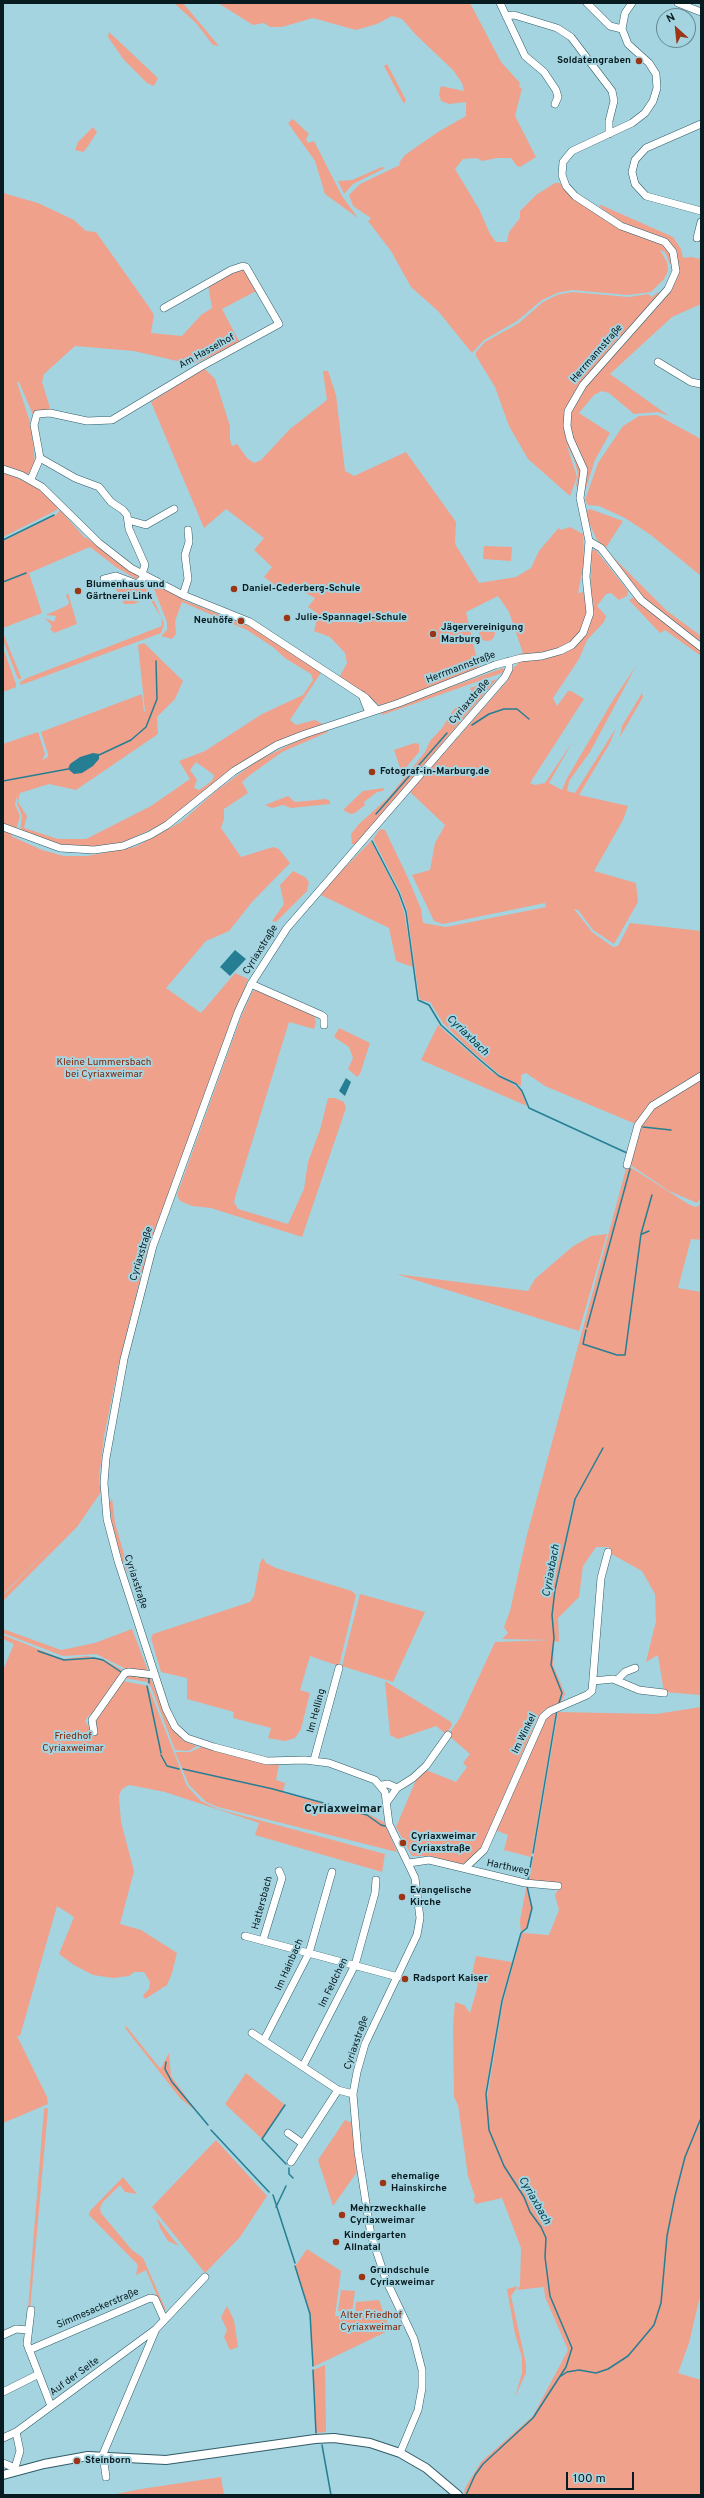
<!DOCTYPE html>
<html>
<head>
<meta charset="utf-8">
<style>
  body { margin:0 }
  #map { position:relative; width:704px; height:2498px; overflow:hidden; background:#a4d4e0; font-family:Overpass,sans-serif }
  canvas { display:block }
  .frame { position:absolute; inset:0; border:4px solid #081b20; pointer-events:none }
  .north { position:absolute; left:656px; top:8px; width:40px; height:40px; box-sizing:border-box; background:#a4d4e0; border:1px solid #668a93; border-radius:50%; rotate:333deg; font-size:11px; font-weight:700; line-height:16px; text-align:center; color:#081b20 }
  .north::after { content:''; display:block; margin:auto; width:14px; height:18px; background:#9c3516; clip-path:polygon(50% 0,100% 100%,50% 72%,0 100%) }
  .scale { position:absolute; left:566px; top:2472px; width:68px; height:18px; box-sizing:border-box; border:2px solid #081b20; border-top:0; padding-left:5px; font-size:12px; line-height:14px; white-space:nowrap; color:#081b20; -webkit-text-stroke:3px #a4d4e0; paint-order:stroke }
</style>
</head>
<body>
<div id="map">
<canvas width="704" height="2498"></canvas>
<div class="frame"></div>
<div class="north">N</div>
<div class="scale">100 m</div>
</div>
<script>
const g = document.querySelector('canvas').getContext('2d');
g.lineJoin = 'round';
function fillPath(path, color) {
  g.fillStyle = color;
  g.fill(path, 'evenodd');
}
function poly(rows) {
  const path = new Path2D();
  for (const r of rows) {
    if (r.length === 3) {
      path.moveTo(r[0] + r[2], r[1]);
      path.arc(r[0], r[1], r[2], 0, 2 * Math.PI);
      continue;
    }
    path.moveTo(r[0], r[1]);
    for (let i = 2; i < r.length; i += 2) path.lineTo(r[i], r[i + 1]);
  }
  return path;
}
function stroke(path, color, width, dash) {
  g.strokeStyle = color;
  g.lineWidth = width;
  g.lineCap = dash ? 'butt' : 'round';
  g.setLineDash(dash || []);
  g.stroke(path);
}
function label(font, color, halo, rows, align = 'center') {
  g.font = font + ' Overpass,sans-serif';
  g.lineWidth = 4;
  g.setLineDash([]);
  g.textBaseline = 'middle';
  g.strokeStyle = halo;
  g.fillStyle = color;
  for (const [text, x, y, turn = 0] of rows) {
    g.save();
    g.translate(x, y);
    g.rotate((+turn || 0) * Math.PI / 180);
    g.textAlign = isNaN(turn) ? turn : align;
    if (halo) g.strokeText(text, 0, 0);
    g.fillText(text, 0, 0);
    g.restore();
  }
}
const green = poly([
  [174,3,183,3,219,46,213,45,196,23],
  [218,3,470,3,501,62,520,83,519,87,522,88,515,116,536,157,520,167,517,166,511,158,497,158,482,161,477,158,463,159,455,169,479,209,490,234,496,242,507,242,509,232,520,218,520,211,536,195,555,183,560,183,574,198,605,220,610,221,625,231,654,238,667,247,673,263,670,264,665,252,660,250,667,262,668,271,664,279,651,292,628,295,572,290,557,293,542,300,517,321,484,340,472,353,438,311,411,287,391,251,368,221,371,218,353,206,349,195,360,184,400,165,399,163,405,155,438,132,466,116,466,102,449,104,441,101,439,94,441,86,464,91,462,83,453,70,416,35,402,19,392,16,377,24,356,30,313,18,282,27,270,27,264,23,253,25],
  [109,32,158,78,154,86,147,83,124,60,108,37],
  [387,64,406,100,404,104,384,66],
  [293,119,309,134,306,139,308,143,314,141,342,196,358,218,325,194,315,161,288,123],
  [93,127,97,132,86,149,83,152,75,150,78,142],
  [382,167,385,168,353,184,344,194,338,181,352,180],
  [3,193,38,203,74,220,86,231,96,232,149,307,154,315,151,333,182,336,201,315,212,308,208,285,232,271,243,269,258,290,222,309,240,343,198,362,190,364,134,351,75,346,44,374,42,382,51,411,34,417,19,382,17,382,31,425,35,463,33,470,28,474,3,466],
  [601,205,673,237,681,249,683,258,691,257,701,259,701,304,672,317,610,374,669,416,658,412,634,414,609,393,602,391,594,395,579,413,610,433,595,460,583,497,586,466,572,437,570,419,573,406,578,395,660,304,675,282,679,272,677,257,669,242,663,237,622,224,599,206],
  [572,292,629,297,648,294,652,297,658,292,660,295,613,344,575,391,570,400,565,420,581,470,580,488,576,486,578,474,574,459,566,443,577,477,570,496,528,459,509,426,495,387,476,356,476,352,485,342,519,323,543,302,557,295],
  [204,368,215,379,230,426,230,440,232,446,237,444,247,458,254,463,261,460,290,429,327,400,323,371,328,371,336,395,345,471,354,476,406,452,456,522,455,544,479,583,516,577,531,568,539,551,556,531,559,528,561,530,570,527,583,534,584,562,578,593,590,591,592,551,595,549,628,591,627,596,619,600,611,593,606,594,597,606,606,616,604,622,587,640,579,659,553,698,557,706,568,691,571,691,584,699,530,783,535,785,545,783,573,741,549,783,562,790,566,780,613,700,636,666,590,752,569,781,567,791,575,793,616,728,610,743,579,795,628,806,623,820,594,871,636,883,638,902,614,944,593,930,578,910,574,909,592,932,613,947,618,946,630,923,701,931,701,1198,697,1203,669,1191,629,1164,638,1125,545,1086,526,1073,521,1075,521,1086,500,1075,467,1047,443,1023,430,1002,421,1000,419,997,407,910,400,891,373,839,380,829,385,830,408,878,421,909,423,923,446,927,546,907,545,903,443,924,434,921,412,875,430,870,435,843,445,825,410,792,508,680,513,668,518,664,516,655,523,653,509,612,498,596,466,612,479,669,381,706,339,678,347,663,345,653,330,637,314,631,318,614,308,607,315,598,291,585,283,591,264,577,272,567,254,550,264,538,226,509,204,528,151,402],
  [657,415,701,439,701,576,651,535,625,518,599,506,588,505,585,500,598,463,623,426,639,416],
  [3,472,38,487,57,505,57,510,3,537],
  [590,509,623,521,605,549,667,611,701,636,701,645,642,599,596,538,587,518,586,511],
  [60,510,85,538,87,538,118,562,136,573,138,578,136,579,116,567,90,547,85,549,29,573,42,613,3,628,3,541,57,514],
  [484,546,512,547,511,561,483,559],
  [112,578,139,584,151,593,164,624,161,633,21,685,20,682,27,678,162,626,161,617,148,596,134,604,124,604,116,589,110,588],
  [155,585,183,597,183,600,259,630,297,657,322,671,290,720,296,725,315,720,324,725,252,756,230,770,165,823,122,843,97,847,57,845,20,831,22,816,17,803,18,793,15,804,20,816,17,827,11,836,42,850,64,856,87,856,135,847,181,822,216,791,257,761,305,737,328,730,328,732,282,752,250,775,242,782,248,793,224,809,224,819,221,828,241,857,273,847,279,849,290,863,252,902,229,931,206,941,166,988,201,1013,235,973,248,979,159,1219,140,1280,119,1363,104,1436,99,1479,101,1492,77,1527,3,1601,3,1595,61,1537,3,1594,3,744,38,732,45,754,42,760,48,757,48,754,41,732,142,694,144,712,145,711,138,645,144,643,183,681,175,699,157,717,158,734,76,790,49,784,20,793,18,802,27,816,24,828,58,839,86,839,151,806,190,779,179,761,205,751,262,714,303,695,313,680,311,674,285,658,273,647,247,630,182,602,175,621,176,634,172,639,161,636,167,630,167,622,154,589],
  [196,762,214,775,212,781,199,790,194,788,197,780,190,770],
  [68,593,77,624,54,633,50,629,52,626,45,618,54,622,56,616,46,615,68,605,69,602,66,596],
  [632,598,635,598,701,651,701,656,665,630,660,633,629,600],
  [487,633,8],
  [3,633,21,677,21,679,18,679,3,640],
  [3,648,16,684,16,687,3,692],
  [503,668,504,670,502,673,382,715,382,713,390,709],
  [497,679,356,844,352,844,351,834,359,824,388,798,425,752,430,741,442,728,454,709,475,699,470,688],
  [642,693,643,697,620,737,622,726],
  [415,743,419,744,419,752,403,771,401,770,394,750],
  [384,788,383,791,377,792,364,802,365,805,355,813,351,814,343,810,363,791],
  [288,796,295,802,326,799,330,801,330,804,291,808,283,805,272,808,265,805],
  [371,841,398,894,404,912,413,967,396,961,389,928,319,894],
  [293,871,305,877,309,882,307,891,276,922,272,921,284,904,280,885],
  [256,990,314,1015,316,1022,314,1029,289,1022,236,1194,234,1202,238,1209,288,1224,304,1189,308,1162,320,1130,328,1098,335,1098,344,1102,346,1108,302,1237,211,1208,192,1206,180,1201,177,1195,241,1017,253,991],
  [438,1025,489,1070,514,1085,521,1091,527,1106,421,1060],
  [339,1028,370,1043,360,1074,357,1077,348,1069,353,1058,349,1047,334,1037],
  [627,1165,690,1205,696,1207,701,1204,701,1240,691,1239,678,1288,701,1292,701,1695,664,1692,658,1655,646,1662,656,1621,655,1594,642,1571,608,1552,609,1547,596,1547,583,1566,579,1597,558,1618,559,1642,554,1641,553,1665,565,1694,561,1703,544,1710,537,1719,481,1849,463,1865,431,1856,412,1856,396,1827,416,1780,426,1770,456,1782,467,1767,463,1763,470,1754,448,1735,460,1718,495,1642,551,1640,502,1639,508,1633,504,1627,510,1611,527,1535],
  [593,1467,575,1499,552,1611,571,1510,574,1499],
  [607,1234,579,1331,396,1274,528,1291,535,1279,572,1247,591,1236],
  [112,1498,115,1523,132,1581,123,1564,113,1530,109,1505],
  [263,1558,266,1563,276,1568,352,1591,356,1595,339,1666,310,1656,300,1690,310,1693,301,1729,295,1738,285,1741,268,1738,271,1728,233,1718,234,1712,187,1699,187,1678,161,1672,151,1638,153,1634,250,1602,254,1596,260,1563],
  [360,1594,425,1612,393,1682,342,1666],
  [3,1629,61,1650,95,1643,132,1629,148,1671,126,1669,96,1654,63,1656,3,1633],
  [3,1635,63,1659,87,1656,103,1659,124,1671,93,1716,90,1714,85,1721,94,1735,93,1723,123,1681,148,1686,187,1786,201,1801,218,1809,385,1854,382,1872,255,1835,259,1823,165,1792,129,1785,122,1789,119,1796,121,1822,134,1871,120,1924,141,1930,177,1953,172,1973,167,1985,145,1999,143,1995,149,1989,150,1982,144,1972,134,1972,129,1976,113,1978,93,1975,74,1965,59,1954,74,1917,57,1906,20,2036,17,2036,47,2097,48,2104,3,2123,3,1670,14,1644,3,1639],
  [126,1674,150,1676,165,1715,174,1731,184,1741,197,1746,188,1751,175,1750,151,1687,147,1682,124,1678],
  [385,1681,451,1722,452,1725,446,1734,436,1726,398,1739,390,1735],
  [701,1707,701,2292,689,2343,678,2373,701,2380,701,2495,464,2495,465,2488,481,2462,533,2416,568,2350,545,2297,544,2287,517,2290,520,2286,521,2248,502,2198,476,2204,473,2199,475,2197,468,2176,458,2105,454,2097,453,2027,455,2002,464,2005,470,2013,478,1985,472,1974,476,1956,512,1962,501,2001,485,2094,487,2098,503,2002,522,1933,549,1935,559,1910,555,1895,561,1884,529,1883,558,1712,656,1714],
  [556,1711,531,1857,504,1850,508,1835,495,1830,545,1719],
  [201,1747,259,1762,279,1764,276,1780,285,1783,283,1793,370,1815,384,1822,397,1852,218,1807,206,1802,189,1785,175,1752,190,1752],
  [527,1884,532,1908,527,1928,521,1933,520,1920],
  [126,2026,159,2067,161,2068,169,2053,171,2076,197,2112,180,2098,125,2028],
  [246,2073,285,2105,262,2139,225,2104],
  [46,2108,48,2109,30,2310,28,2310,34,2231,44,2109],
  [345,2120,352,2123,357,2172,333,2206,318,2160],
  [216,2140,267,2196,240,2237,205,2273,152,2207],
  [123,2177,137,2194,125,2192,120,2185,103,2202,100,2208,101,2213,132,2250,143,2258,166,2310,163,2310,146,2270,136,2275,138,2265,89,2215,90,2211],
  [157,2218,172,2238,179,2246,168,2241,160,2228],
  [307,2249,341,2271,335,2316,355,2316,356,2302,379,2300,390,2330,315,2366,313,2366,310,2314,296,2271,296,2265],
  [518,2286,511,2296,526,2364,526,2373,515,2397,522,2373,522,2357,515,2334,507,2289],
  [341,2290,355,2291,352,2312,338,2311],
  [227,2306,234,2320,238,2347,230,2350,224,2337,227,2330,221,2317],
  [325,2365,326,2432,316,2433,313,2370],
  [221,2477,224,2495,111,2495,141,2489]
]);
const water = poly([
  [93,753,99,754,99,759,93,766,82,773,74,774,68,769,70,764,80,757],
  [235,950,246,959,230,976,220,967],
  [346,1078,351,1082,345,1096,339,1091]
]);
const stream = poly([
  [3,540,54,515],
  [3,582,26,573],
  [472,725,489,714,504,709,517,709,529,719],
  [99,755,131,740,146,727,157,699,156,661],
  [3,781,68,769],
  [376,814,447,733],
  [372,841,399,893,406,912,418,1000,429,1005,441,1025,480,1060,499,1076,516,1084,522,1091,529,1108,627,1153],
  [643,1127,671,1130],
  [642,1234,649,1231],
  [587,1327,630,1169],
  [586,1330,583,1344,617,1355,625,1355],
  [625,1355,641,1234,652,1195],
  [38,1651,64,1660,94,1658,103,1660,121,1672],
  [129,1675,149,1678,149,1683],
  [147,1686,161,1753],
  [559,1703,562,1693,551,1665,554,1638,552,1615,555,1590,575,1499,603,1448],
  [161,1755,167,1766,179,1769],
  [183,1769,273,1789,367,1815,381,1825,385,1826],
  [533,1853,557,1710],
  [528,1880,532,1857],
  [166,2062,165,2069,172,2082,208,2125],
  [285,2105,262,2139,286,2164],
  [211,2130,269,2192],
  [289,2168,289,2174,293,2178],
  [273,2195,295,2263],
  [276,2207,286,2186],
  [295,2266,310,2314,313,2366],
  [313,2370,316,2433],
  [561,2376,567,2372,579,2370,596,2373,608,2369,628,2356,654,2325,661,2303,667,2236,675,2196,685,2157,701,2118],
  [322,2445,331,2495],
  [466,2495,475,2475,483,2464,533,2418,566,2367,572,2348,550,2296,545,2257,546,2238,541,2227,530,2212,524,2197,504,2166,489,2130,486,2094,502,2001,521,1933,527,1928,532,1908,527,1886]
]);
const minor = poly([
  [500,3,525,56,544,72,556,90,558,97,555,104],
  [587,3,610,26,622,29],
  [678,3,701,12],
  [506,16,514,15,557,28,571,37,612,91,614,101,609,121,609,134],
  [701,124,646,148,635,160,632,172,635,184,646,196,701,211],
  [697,238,701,222],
  [658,362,691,382,701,384],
  [40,458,75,478,99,487,111,502,123,510,127,515,129,529,145,565,142,574],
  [3,469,21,475,42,487,99,543,131,568,183,595,250,622,366,698,377,710],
  [31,479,40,458,34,425,37,414,50,413,87,421,112,420,202,366,279,324,246,267,243,266,231,270,164,308],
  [128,520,146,525,174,509],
  [589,541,601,548,641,600,701,647],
  [104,579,116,576,137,584,145,576],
  [183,595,188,579,185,555,189,542,188,530],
  [362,695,369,713],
  [3,827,60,848,94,850,123,846,150,835,167,825,234,771,277,745,305,734,399,703,495,665,521,658,542,656,560,651,572,645,583,633,590,613,586,577,589,541,580,498,584,470,570,439,567,426,568,411,583,385,668,289,676,271,673,252,665,242,621,226,575,196,566,186,562,175,563,162,572,151,632,123,645,113,653,101,657,88,656,74,649,63,628,44,622,29,625,13,632,3],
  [251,984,321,1015,324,1017,324,1025],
  [627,1165,638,1125,652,1106,701,1076],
  [617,1680,625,1672,635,1668],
  [593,1681,613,1679,639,1690,664,1693],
  [94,1732,92,1720,125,1673,129,1672,155,1675],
  [314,1760,339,1668],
  [382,1785,388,1784,397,1788],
  [387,1802,397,1788,413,1778,426,1766,448,1735],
  [409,1863,429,1860,525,1883,558,1886],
  [466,1867,484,1850,543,1717,550,1711,587,1695,592,1691,601,1578,608,1552],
  [245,1936,398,1977],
  [263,1940,282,1878,279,1871],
  [252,2033,338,2090,353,2094],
  [264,2040,309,1953,332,1872],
  [303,2066,355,1965,375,1893,376,1880],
  [288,2133,302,2143],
  [291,2162,338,2090],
  [31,2310,27,2344,51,2406],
  [3,2335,16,2329,28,2330],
  [29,2350,150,2298,155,2299,164,2319],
  [3,2392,37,2375],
  [3,2438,16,2432,156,2329],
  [400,2453,418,2410,422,2388,422,2370,414,2339,386,2280,371,2235,358,2152,353,2094,357,2072,365,2044,417,1935,420,1918,415,1878,389,1824,385,1792,375,1780,329,1763,305,1760,267,1761,214,1747,187,1738,175,1727,166,1709,118,1561,107,1519,104,1483,106,1458,124,1359,153,1246,238,1012,251,984,287,928,505,677,509,669,509,661],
  [3,2463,15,2468],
  [14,2471,20,2451,16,2432],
  [106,2477,103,2454,156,2329,205,2277]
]);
const major = poly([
  [3,2475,44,2464,88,2456,166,2460,315,2439,334,2438,370,2443,400,2453,426,2468,458,2495]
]);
const markers = [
  [639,61,4,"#9c3516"],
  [234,589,4,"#9c3516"],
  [78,591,4,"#9c3516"],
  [287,618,4,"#9c3516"],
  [241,621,4,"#9c3516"],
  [433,634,4,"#9c3516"],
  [372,772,4,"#9c3516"],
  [403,1843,4,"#9c3516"],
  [402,1897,4,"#9c3516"],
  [405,1979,4,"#9c3516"],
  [383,2183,4,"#9c3516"],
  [342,2215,4,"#9c3516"],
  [336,2242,4,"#9c3516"],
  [362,2277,4,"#9c3516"],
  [77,2461,4,"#9c3516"]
];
const poiNames = [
  ["Soldatengraben",631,61,"right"],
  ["Blumenhaus und",86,585],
  ["Gärtnerei Link",86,597],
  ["Daniel-Cederberg-Schule",242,589],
  ["Julie-Spannagel-Schule",295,618],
  ["Neuhöfe",233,621,"right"],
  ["Jägervereinigung",441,628],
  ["Marburg",441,640],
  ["Fotograf-in-Marburg.de",380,772],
  ["Cyriaxweimar",411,1837],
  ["Cyriaxstraße",411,1849],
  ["Evangelische",410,1891],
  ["Kirche",410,1903],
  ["Radsport Kaiser",413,1979],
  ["ehemalige",391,2177],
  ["Hainskirche",391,2189],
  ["Mehrzweckhalle",350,2209],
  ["Cyriaxweimar",350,2221],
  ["Kindergarten",344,2236],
  ["Allnatal",344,2248],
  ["Grundschule",370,2271],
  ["Cyriaxweimar",370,2283],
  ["Steinborn",85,2461]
];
const streetNames = [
  ["Am Hasselhof",207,352,-29],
  ["Herrmannstraße",597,354,-49],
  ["Herrmannstraße",461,668,-21],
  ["Cyriaxstraße",470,702,-49],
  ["Cyriaxstraße",261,950,-58],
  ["Cyriaxstraße",142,1254,-73],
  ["Cyriaxstraße",135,1582,72],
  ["Im Helling",317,1711,-75],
  ["Im Winkel",525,1734,-64],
  ["Harthweg",508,1868,12],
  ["Hattersbach",263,1903,-75],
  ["Im Hainbach",290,1965,-66],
  ["Im Feldchen",334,1983,-64],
  ["Cyriaxstraße",357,2043,-71],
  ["Simmesackerstraße",98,2309,-23],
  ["Auf der Seite",75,2377,-36]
];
const parkNames = [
  ["Kleine Lummersbach",104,1063],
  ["bei Cyriaxweimar",104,1075],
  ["Friedhof",73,1737],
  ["Cyriaxweimar",73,1749],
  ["Alter Friedhof",371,2316],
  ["Cyriaxweimar",371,2328]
];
const waterNames = [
  ["Cyriaxbach",467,1036,44],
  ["Cyriaxbach",552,1571,-79],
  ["Cyriaxbach",534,2201,60]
];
const quarterNames = [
  ["Cyriaxweimar",343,1810]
];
fillPath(green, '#efa18c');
fillPath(water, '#267e93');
stroke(stream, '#267e93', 1.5);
stroke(minor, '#305c67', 8);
stroke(major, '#305c67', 10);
stroke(minor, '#fff', 7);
stroke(major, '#fff', 8);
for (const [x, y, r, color] of markers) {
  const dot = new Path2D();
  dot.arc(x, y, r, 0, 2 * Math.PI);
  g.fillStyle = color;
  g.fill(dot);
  stroke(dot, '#a4d4e0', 1.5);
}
label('bold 10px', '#081b20', '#a4d4e0', poiNames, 'left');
label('10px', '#081b20', '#a4d4e0', streetNames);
label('10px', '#811f00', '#a4d4e0', parkNames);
label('italic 11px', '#003642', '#a4d4e0', waterNames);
label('bold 12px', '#081b20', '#a4d4e0', quarterNames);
</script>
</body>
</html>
